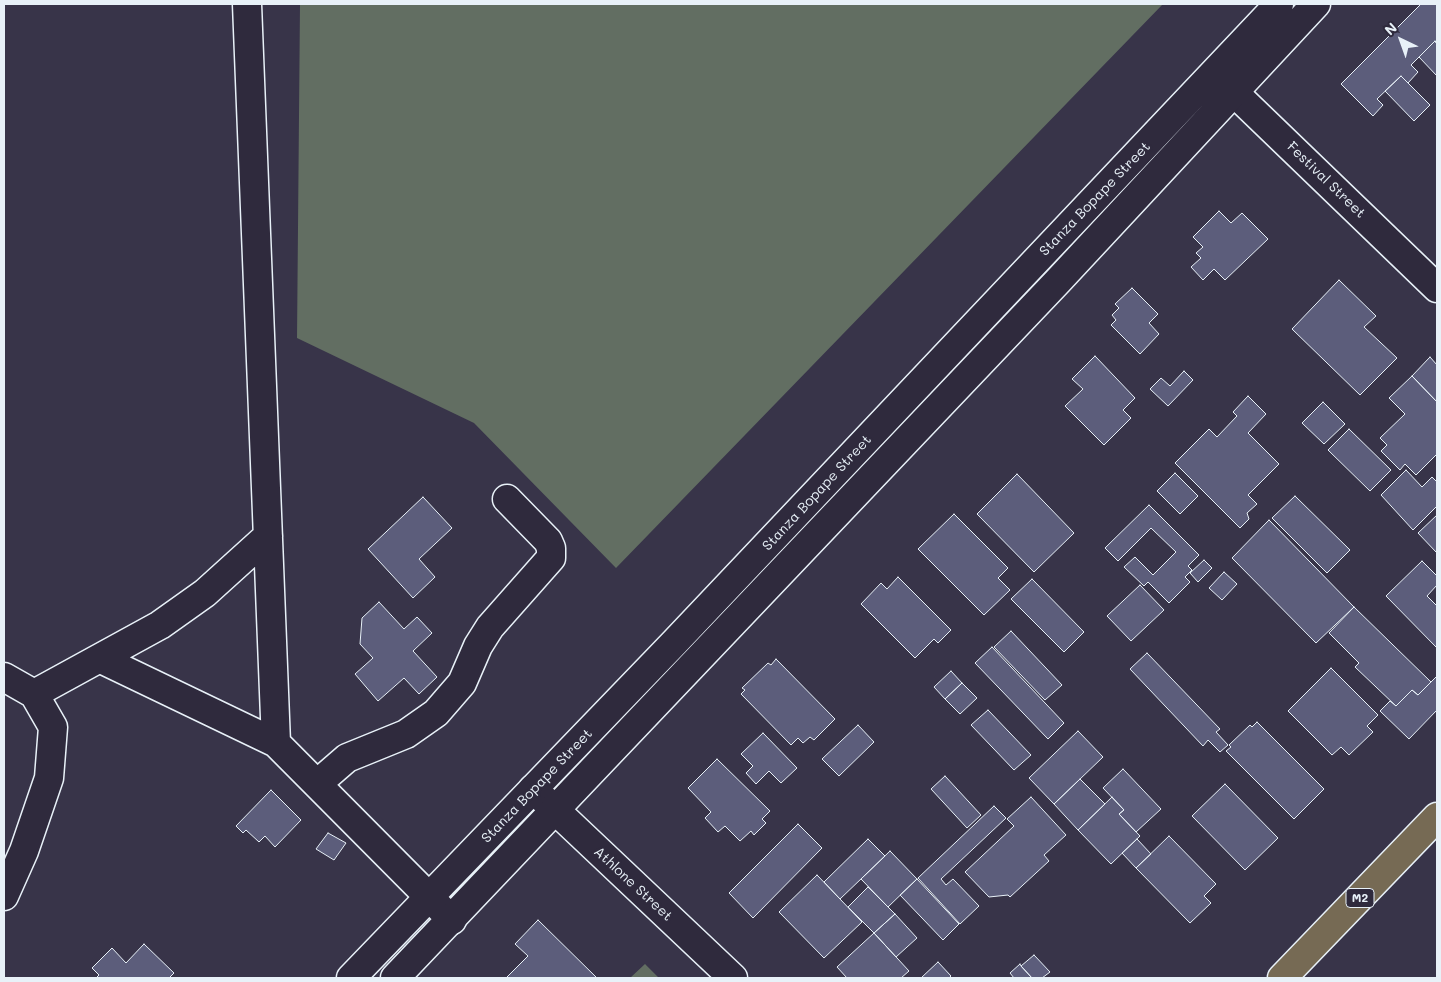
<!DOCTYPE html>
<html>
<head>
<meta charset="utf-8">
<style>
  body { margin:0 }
  #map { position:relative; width:1441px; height:982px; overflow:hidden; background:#383449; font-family:Mali,sans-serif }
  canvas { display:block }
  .frame { position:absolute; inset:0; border:5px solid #e8f1f8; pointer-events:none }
  .north { position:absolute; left:1376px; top:15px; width:50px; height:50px; -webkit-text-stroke:4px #2f2a3d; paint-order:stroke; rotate:318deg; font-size:14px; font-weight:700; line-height:20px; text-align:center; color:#e8f1f8 }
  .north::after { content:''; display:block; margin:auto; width:18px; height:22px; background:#e8f1f8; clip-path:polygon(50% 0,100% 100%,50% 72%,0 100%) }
</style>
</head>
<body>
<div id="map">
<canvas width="1441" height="982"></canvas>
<div class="frame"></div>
<div class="north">N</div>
</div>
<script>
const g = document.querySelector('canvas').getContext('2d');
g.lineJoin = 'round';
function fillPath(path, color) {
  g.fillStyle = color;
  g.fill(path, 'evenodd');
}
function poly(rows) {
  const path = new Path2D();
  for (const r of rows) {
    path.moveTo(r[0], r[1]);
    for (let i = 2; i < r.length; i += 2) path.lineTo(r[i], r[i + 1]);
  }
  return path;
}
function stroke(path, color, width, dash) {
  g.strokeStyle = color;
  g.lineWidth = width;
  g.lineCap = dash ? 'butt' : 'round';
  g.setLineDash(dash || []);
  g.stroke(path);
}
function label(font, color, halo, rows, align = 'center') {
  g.font = font + ' Mali,sans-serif';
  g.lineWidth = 5;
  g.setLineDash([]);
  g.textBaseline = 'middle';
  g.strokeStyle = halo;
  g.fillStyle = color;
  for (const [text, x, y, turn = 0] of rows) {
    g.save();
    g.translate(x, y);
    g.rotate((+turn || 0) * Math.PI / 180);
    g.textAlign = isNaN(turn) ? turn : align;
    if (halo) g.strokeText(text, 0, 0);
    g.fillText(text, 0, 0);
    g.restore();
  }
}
const green = poly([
  [300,4,1163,4,616,568,474,423,297,338],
  [645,964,659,978,630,978]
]);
const building = poly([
  [1421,4,1437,4,1437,44,1435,41,1411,65,1418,72,1408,83,1401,76,1377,99,1383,105,1373,116,1341,84,1421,4],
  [1435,41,1437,44,1437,76,1419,57,1435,41],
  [1401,76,1430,105,1414,121,1385,91,1401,76],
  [1219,211,1231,223,1242,213,1268,239,1225,280,1214,269,1203,280,1191,267,1201,258,1196,253,1203,247,1193,237,1219,211],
  [1339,280,1376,316,1364,327,1397,358,1360,395,1292,329,1339,280],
  [1132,288,1158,314,1149,323,1159,334,1140,354,1111,325,1116,320,1112,315,1119,308,1115,304,1132,288],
  [1095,356,1135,398,1123,410,1131,418,1104,445,1065,406,1083,389,1072,379,1095,356],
  [1430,357,1437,365,1437,402,1412,376,1430,357],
  [1184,371,1193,380,1168,406,1150,389,1161,378,1170,386,1184,371],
  [1412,376,1437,402,1437,454,1416,475,1405,464,1400,470,1381,451,1387,445,1380,438,1405,414,1389,398,1412,376],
  [1248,396,1266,414,1248,433,1279,464,1248,495,1257,504,1247,513,1249,519,1240,528,1175,463,1209,429,1217,437,1237,416,1233,412,1248,396],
  [1323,402,1345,424,1324,444,1302,423,1323,402],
  [1349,429,1391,470,1370,491,1328,450,1349,429],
  [1406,470,1422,487,1432,477,1437,482,1437,506,1413,530,1381,495,1406,470],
  [1175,473,1198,496,1180,514,1157,491,1175,473],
  [1017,474,1074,533,1034,572,977,514,1017,474],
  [1295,496,1350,550,1327,573,1272,518,1295,496],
  [423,497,452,528,419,559,435,577,413,598,368,549,423,497],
  [1149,505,1199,555,1188,566,1192,570,1185,577,1190,582,1169,603,1148,582,1144,586,1124,567,1135,557,1153,575,1176,552,1151,528,1118,561,1105,548,1149,505],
  [954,514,1008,568,998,578,1010,590,984,615,918,549,954,514],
  [1437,515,1437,551,1436,552,1418,533,1437,515],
  [1269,520,1354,607,1316,643,1232,558,1269,520],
  [1204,560,1212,568,1198,582,1190,573,1204,560],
  [1422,561,1437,576,1437,585,1427,596,1437,606,1437,648,1386,596,1422,561],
  [1224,572,1237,584,1222,600,1209,588,1224,572],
  [898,577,951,630,938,643,934,639,915,658,861,604,881,583,887,589,898,577],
  [1032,579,1084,632,1064,652,1011,599,1032,579],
  [1140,585,1164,610,1131,641,1107,616,1140,585],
  [379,602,404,629,417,617,432,633,413,651,437,677,419,694,404,678,378,701,355,674,373,658,360,644,362,618,379,602],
  [1354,607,1431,682,1418,695,1412,690,1396,706,1355,667,1359,663,1329,633,1354,607],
  [1011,631,1062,685,1045,700,994,647,1011,631],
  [992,647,1064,723,1048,739,975,663,992,647],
  [1147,653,1220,729,1216,732,1228,745,1220,752,1208,740,1203,746,1130,669,1147,653],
  [776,659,835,719,814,740,810,737,803,743,798,738,791,745,741,694,745,690,742,688,768,663,771,665,776,659],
  [1331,668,1378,715,1367,726,1373,732,1349,755,1341,747,1332,755,1288,711,1331,668],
  [951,671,962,683,945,699,934,687,951,671],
  [1437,676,1437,710,1409,739,1380,711,1390,701,1396,706,1412,690,1418,695,1437,676],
  [962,683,977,698,960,714,945,699,962,683],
  [988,710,1031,755,1014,770,971,725,988,710],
  [1257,722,1324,789,1294,819,1226,751,1231,747,1229,745,1250,725,1252,727,1257,722],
  [858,725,874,742,839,776,822,759,858,725],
  [1078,731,1103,757,1054,804,1029,778,1078,731],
  [763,733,797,768,781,783,769,771,756,784,746,773,753,766,741,754,763,733],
  [717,759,770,811,762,819,766,823,754,835,751,831,740,841,725,826,718,832,705,818,711,812,688,788,717,759],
  [1123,769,1161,809,1136,832,1119,814,1124,810,1103,788,1123,769],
  [945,776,981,815,967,828,931,789,945,776],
  [1080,779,1105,804,1078,830,1054,804,1080,779],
  [1225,784,1278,838,1245,870,1192,816,1225,784],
  [271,790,301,820,275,847,265,836,259,842,246,830,243,833,236,826,271,790],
  [1031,797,1066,835,1044,855,1049,861,1010,897,1008,895,989,897,965,872,1014,826,1007,819,1031,797],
  [1112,797,1124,810,1119,814,1140,836,1111,864,1078,830,1112,797],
  [994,806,1006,818,941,879,946,885,953,879,979,906,960,924,918,878,994,806],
  [798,824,822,848,753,918,729,893,798,824],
  [328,833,346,843,334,860,316,849,328,833],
  [1169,836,1216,884,1204,896,1211,903,1190,923,1136,868,1169,836],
  [868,839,885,856,840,899,824,882,868,839],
  [1137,839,1151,854,1136,868,1122,853,1137,839],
  [890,851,917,879,888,907,861,879,890,851],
  [817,875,862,922,824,958,779,912,817,875],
  [917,879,959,924,943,940,900,895,917,879],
  [868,887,895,914,874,933,848,907,868,887],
  [895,914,917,938,896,957,874,933,895,914],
  [538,920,597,978,506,978,528,956,515,944,538,920],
  [874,933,909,971,901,978,847,978,837,967,874,933],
  [144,944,174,973,169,978,96,978,99,975,92,968,112,948,126,963,144,944],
  [1034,955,1050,972,1042,978,1032,978,1021,966,1034,955],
  [938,962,951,976,949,978,921,978,938,962],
  [1020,964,1021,966,1032,978,1014,978,1010,973,1020,964]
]);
const street = poly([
  [247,4,276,743],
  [1217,76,1437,288],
  [101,659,276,743,452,920],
  [4,677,34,694,53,727,49,778,24,851,4,896],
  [34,694,160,625,205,593,268,536],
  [317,784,347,758,406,734,436,713,462,683,478,646,490,627,551,558,551,548,548,541,507,499],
  [533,789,733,978]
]);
const secondary = poly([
  [351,978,674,643,1279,4],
  [395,978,1058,281,1316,4]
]);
const primary = poly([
  [1282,978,1437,817]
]);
const shields = [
  [1360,898,28]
];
const shieldNames = [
  ["M2",1360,898]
];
const streetNames = [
  ["Festival Street",1326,180,44],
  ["Stanza Bopape Street",1095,199,-46],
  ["Stanza Bopape Street",817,493,-47],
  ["Stanza Bopape Street",537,786,-46],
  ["Athlone Street",633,884,43]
];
fillPath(green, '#626e62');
fillPath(building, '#5c5d7b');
stroke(building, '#e8f1f8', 1);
stroke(street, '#e8f1f8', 31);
stroke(secondary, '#e8f1f8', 31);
stroke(primary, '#e8f1f8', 31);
stroke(street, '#2f2a3d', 28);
stroke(secondary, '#2f2a3d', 28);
stroke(primary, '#766a54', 28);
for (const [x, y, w] of shields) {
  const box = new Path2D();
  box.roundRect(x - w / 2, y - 9.5, w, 19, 4);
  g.fillStyle = '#2f2a3d';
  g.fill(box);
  stroke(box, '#e8f1f8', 1);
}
label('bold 12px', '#e8f1f8', null, shieldNames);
label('14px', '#e8f1f8', '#2f2a3d', streetNames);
</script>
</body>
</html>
